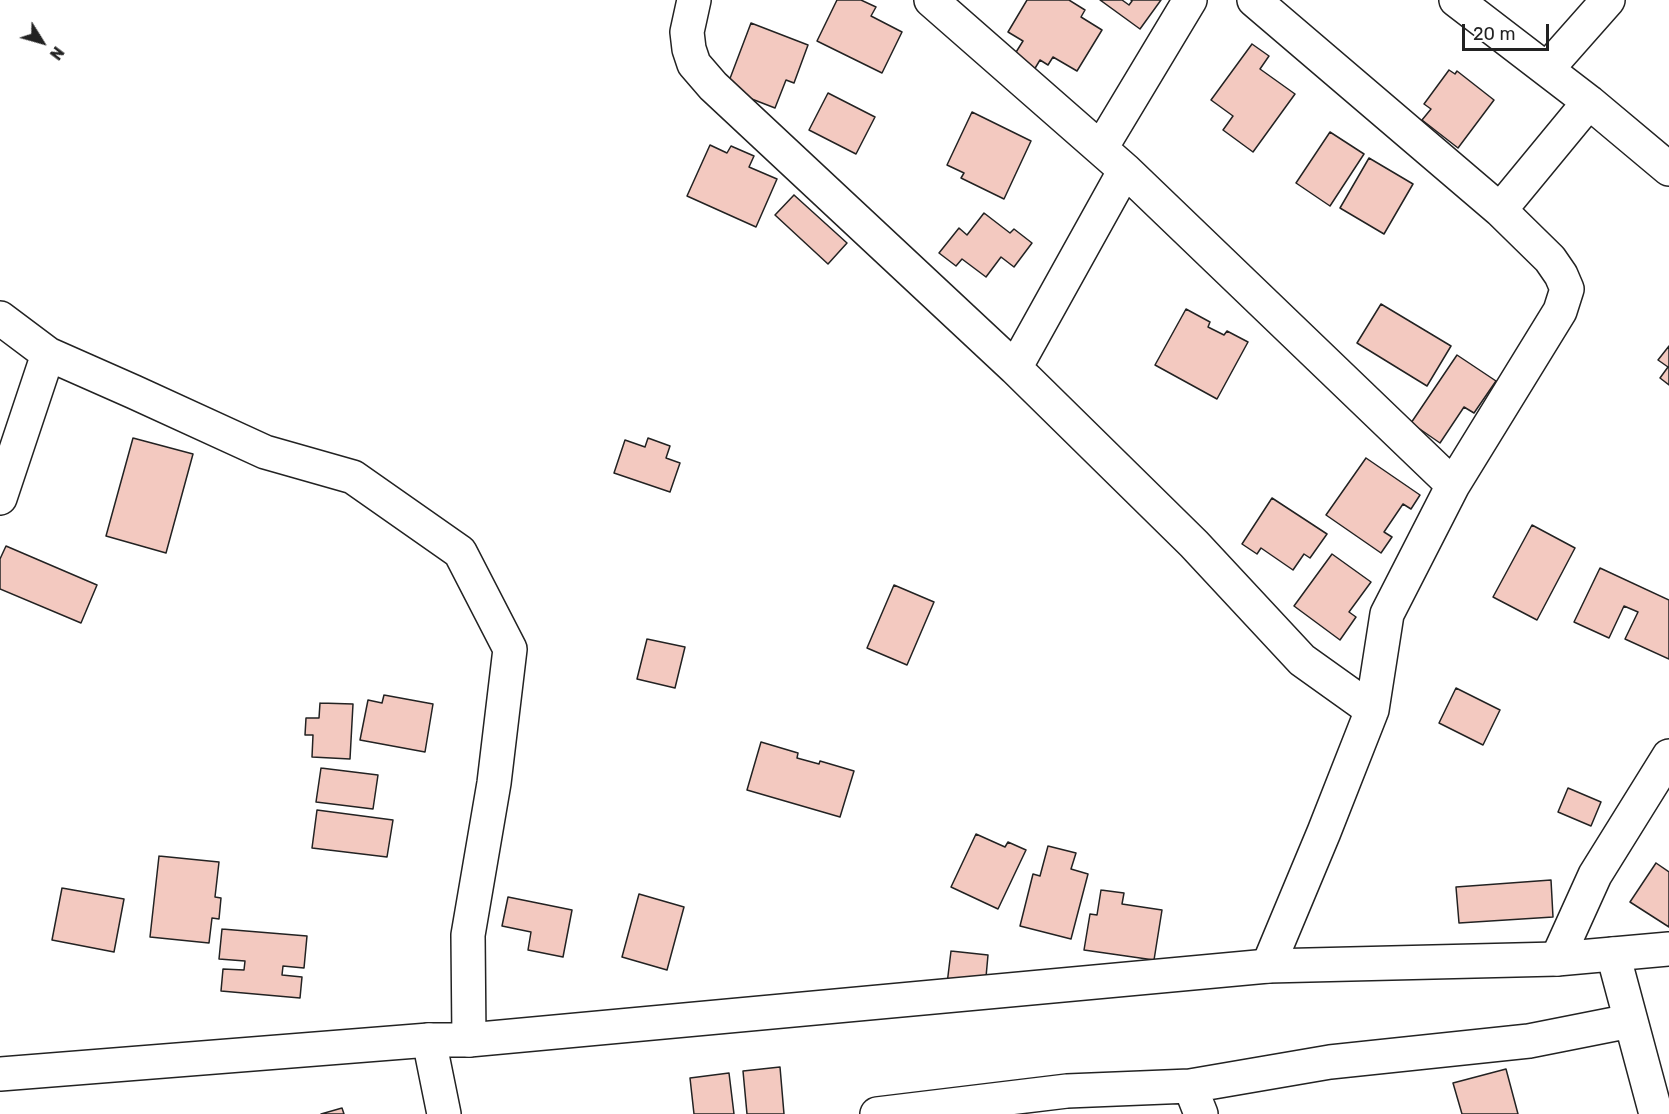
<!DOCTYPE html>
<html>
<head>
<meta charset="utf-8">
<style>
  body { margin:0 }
  #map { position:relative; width:1669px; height:1114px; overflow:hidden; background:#fff; font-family:Rubik,sans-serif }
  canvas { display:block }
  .north { position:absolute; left:12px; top:12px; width:60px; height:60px; -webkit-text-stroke:4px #fff; paint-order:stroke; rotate:127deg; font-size:16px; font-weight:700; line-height:24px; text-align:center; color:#222 }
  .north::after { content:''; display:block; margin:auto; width:21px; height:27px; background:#222; clip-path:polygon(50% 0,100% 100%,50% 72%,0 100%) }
  .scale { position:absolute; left:1462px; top:24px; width:87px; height:27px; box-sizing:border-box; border:3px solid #222; border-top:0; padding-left:8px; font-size:18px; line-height:21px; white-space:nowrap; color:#222; -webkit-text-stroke:4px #fff; paint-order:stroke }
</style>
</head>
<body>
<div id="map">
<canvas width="1669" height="1114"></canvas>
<div class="north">N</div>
<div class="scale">20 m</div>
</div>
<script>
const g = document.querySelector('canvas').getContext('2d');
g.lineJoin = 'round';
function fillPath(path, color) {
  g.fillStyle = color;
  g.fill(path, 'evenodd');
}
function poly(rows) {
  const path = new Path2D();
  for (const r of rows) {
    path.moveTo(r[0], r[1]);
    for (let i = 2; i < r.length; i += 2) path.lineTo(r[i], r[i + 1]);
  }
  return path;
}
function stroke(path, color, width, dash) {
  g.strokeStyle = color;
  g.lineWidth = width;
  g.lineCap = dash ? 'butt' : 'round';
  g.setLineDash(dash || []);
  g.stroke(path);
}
const building = poly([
  [837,0,861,0,876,7,871,16,902,32,882,73,817,41,837,0],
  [1027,0,1069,0,1085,10,1081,17,1102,30,1077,71,1053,57,1048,65,1040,60,1034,70,1013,57,1023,41,1008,32,1027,0],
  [1100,0,1122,0,1129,5,1132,1,1131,0,1161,0,1140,29,1100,0],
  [751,23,808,45,794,83,786,80,775,108,726,89,751,23],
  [1252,44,1269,56,1260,69,1295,94,1253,152,1223,130,1233,116,1211,100,1252,44],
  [1449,70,1455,74,1457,71,1494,100,1458,148,1422,120,1431,109,1424,104,1449,70],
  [828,93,875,117,856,154,809,130,828,93],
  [972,112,1031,141,1004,199,961,178,964,173,947,165,972,112],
  [1330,132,1364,154,1330,206,1296,183,1330,132],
  [710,145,727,153,731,146,754,156,749,167,777,179,756,227,687,196,710,145],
  [1369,158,1413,184,1384,234,1340,208,1369,158],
  [794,195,847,243,828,264,775,215,794,195],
  [984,213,1010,233,1014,229,1032,243,1014,267,1001,257,986,277,962,259,956,266,939,253,959,228,967,235,984,213],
  [1381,304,1451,346,1427,386,1357,343,1381,304],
  [1186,309,1210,322,1208,327,1224,335,1227,331,1248,342,1217,399,1155,365,1186,309],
  [1669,346,1669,385,1660,378,1668,367,1658,360,1669,346],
  [1457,355,1496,381,1474,413,1464,407,1440,443,1411,423,1457,355],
  [133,438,193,454,166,553,106,536,133,438],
  [648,438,670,446,666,458,680,463,670,492,614,473,625,440,645,447,648,438],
  [1366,458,1420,495,1411,509,1403,504,1384,532,1392,537,1381,553,1326,515,1366,458],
  [1272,498,1327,534,1310,558,1304,554,1293,570,1261,548,1257,554,1242,544,1272,498],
  [1532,525,1575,548,1537,620,1493,597,1532,525],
  [6,546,97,585,81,623,0,589,0,559,6,546],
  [1332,554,1371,582,1349,612,1356,617,1340,640,1294,606,1332,554],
  [1600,568,1669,600,1669,659,1625,639,1638,612,1624,606,1609,638,1574,622,1600,568],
  [894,585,934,602,907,665,867,648,894,585],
  [647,639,685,647,675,688,637,679,647,639],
  [1456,688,1500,710,1483,745,1439,723,1456,688],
  [384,695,433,704,425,752,360,740,368,700,382,703,384,695],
  [320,703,353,704,350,759,312,757,313,735,305,735,306,718,319,718,320,703],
  [761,742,798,753,797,758,819,764,820,761,854,771,840,817,747,790,761,742],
  [321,768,378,775,373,809,316,802,321,768],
  [1568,788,1601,802,1591,826,1558,812,1568,788],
  [317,810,393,820,387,857,312,848,317,810],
  [976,834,1005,847,1008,842,1026,850,998,909,951,887,976,834],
  [1048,846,1076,853,1071,869,1088,874,1071,939,1020,926,1033,874,1040,876,1048,846],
  [159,856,219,862,215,897,221,898,219,919,212,918,209,943,150,937,159,856],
  [1656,863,1669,872,1669,927,1630,902,1656,863],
  [1551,880,1553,917,1459,923,1456,887,1551,880],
  [62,888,124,899,114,952,52,940,62,888],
  [1101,890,1124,893,1122,904,1162,910,1154,960,1084,950,1090,914,1097,915,1101,890],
  [639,894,684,907,667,970,622,957,639,894],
  [508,897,572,910,563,957,528,950,531,932,502,926,508,897],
  [222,929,307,936,304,968,283,966,282,975,302,977,300,998,221,991,223,969,244,970,245,961,219,959,222,929],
  [951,951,988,955,985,988,947,984,951,951],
  [780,1067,784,1114,747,1114,743,1071,780,1067],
  [1506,1069,1518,1114,1462,1114,1453,1083,1506,1069],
  [729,1073,734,1114,694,1114,690,1078,729,1073],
  [342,1108,344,1114,321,1114,342,1108]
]);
const minor = poly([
  [694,0,687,32,689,49,694,64,713,86,1015,368,1194,544,1302,660,1372,710],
  [931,0,1125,170,1453,485],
  [1254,0,1500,210],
  [1456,0,1589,102,1669,169],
  [1547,69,1608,0],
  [1101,148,1190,0],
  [0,318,48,354,134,392,265,452,353,477,460,552,510,649,494,783,468,935,469,1040],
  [1015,368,1125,170],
  [0,498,48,354],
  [1613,954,1656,1114],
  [1557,959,1595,875,1669,756],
  [1268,966,1324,832,1372,710,1387,614,1453,485,1560,311,1567,289,1561,275,1550,259,1500,210,1589,102],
  [429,1040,444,1114],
  [1190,1086,1201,1114],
  [877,1114,1067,1091,1190,1086,1330,1062,1529,1041,1630,1021]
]);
const major = poly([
  [0,1074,429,1040,469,1040,1268,966,1557,959,1669,949]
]);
fillPath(building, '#f3c9c0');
stroke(building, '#222', 1.5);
stroke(minor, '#222', 36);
stroke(major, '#222', 36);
stroke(minor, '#fff', 33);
stroke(major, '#fff', 33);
</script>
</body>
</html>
